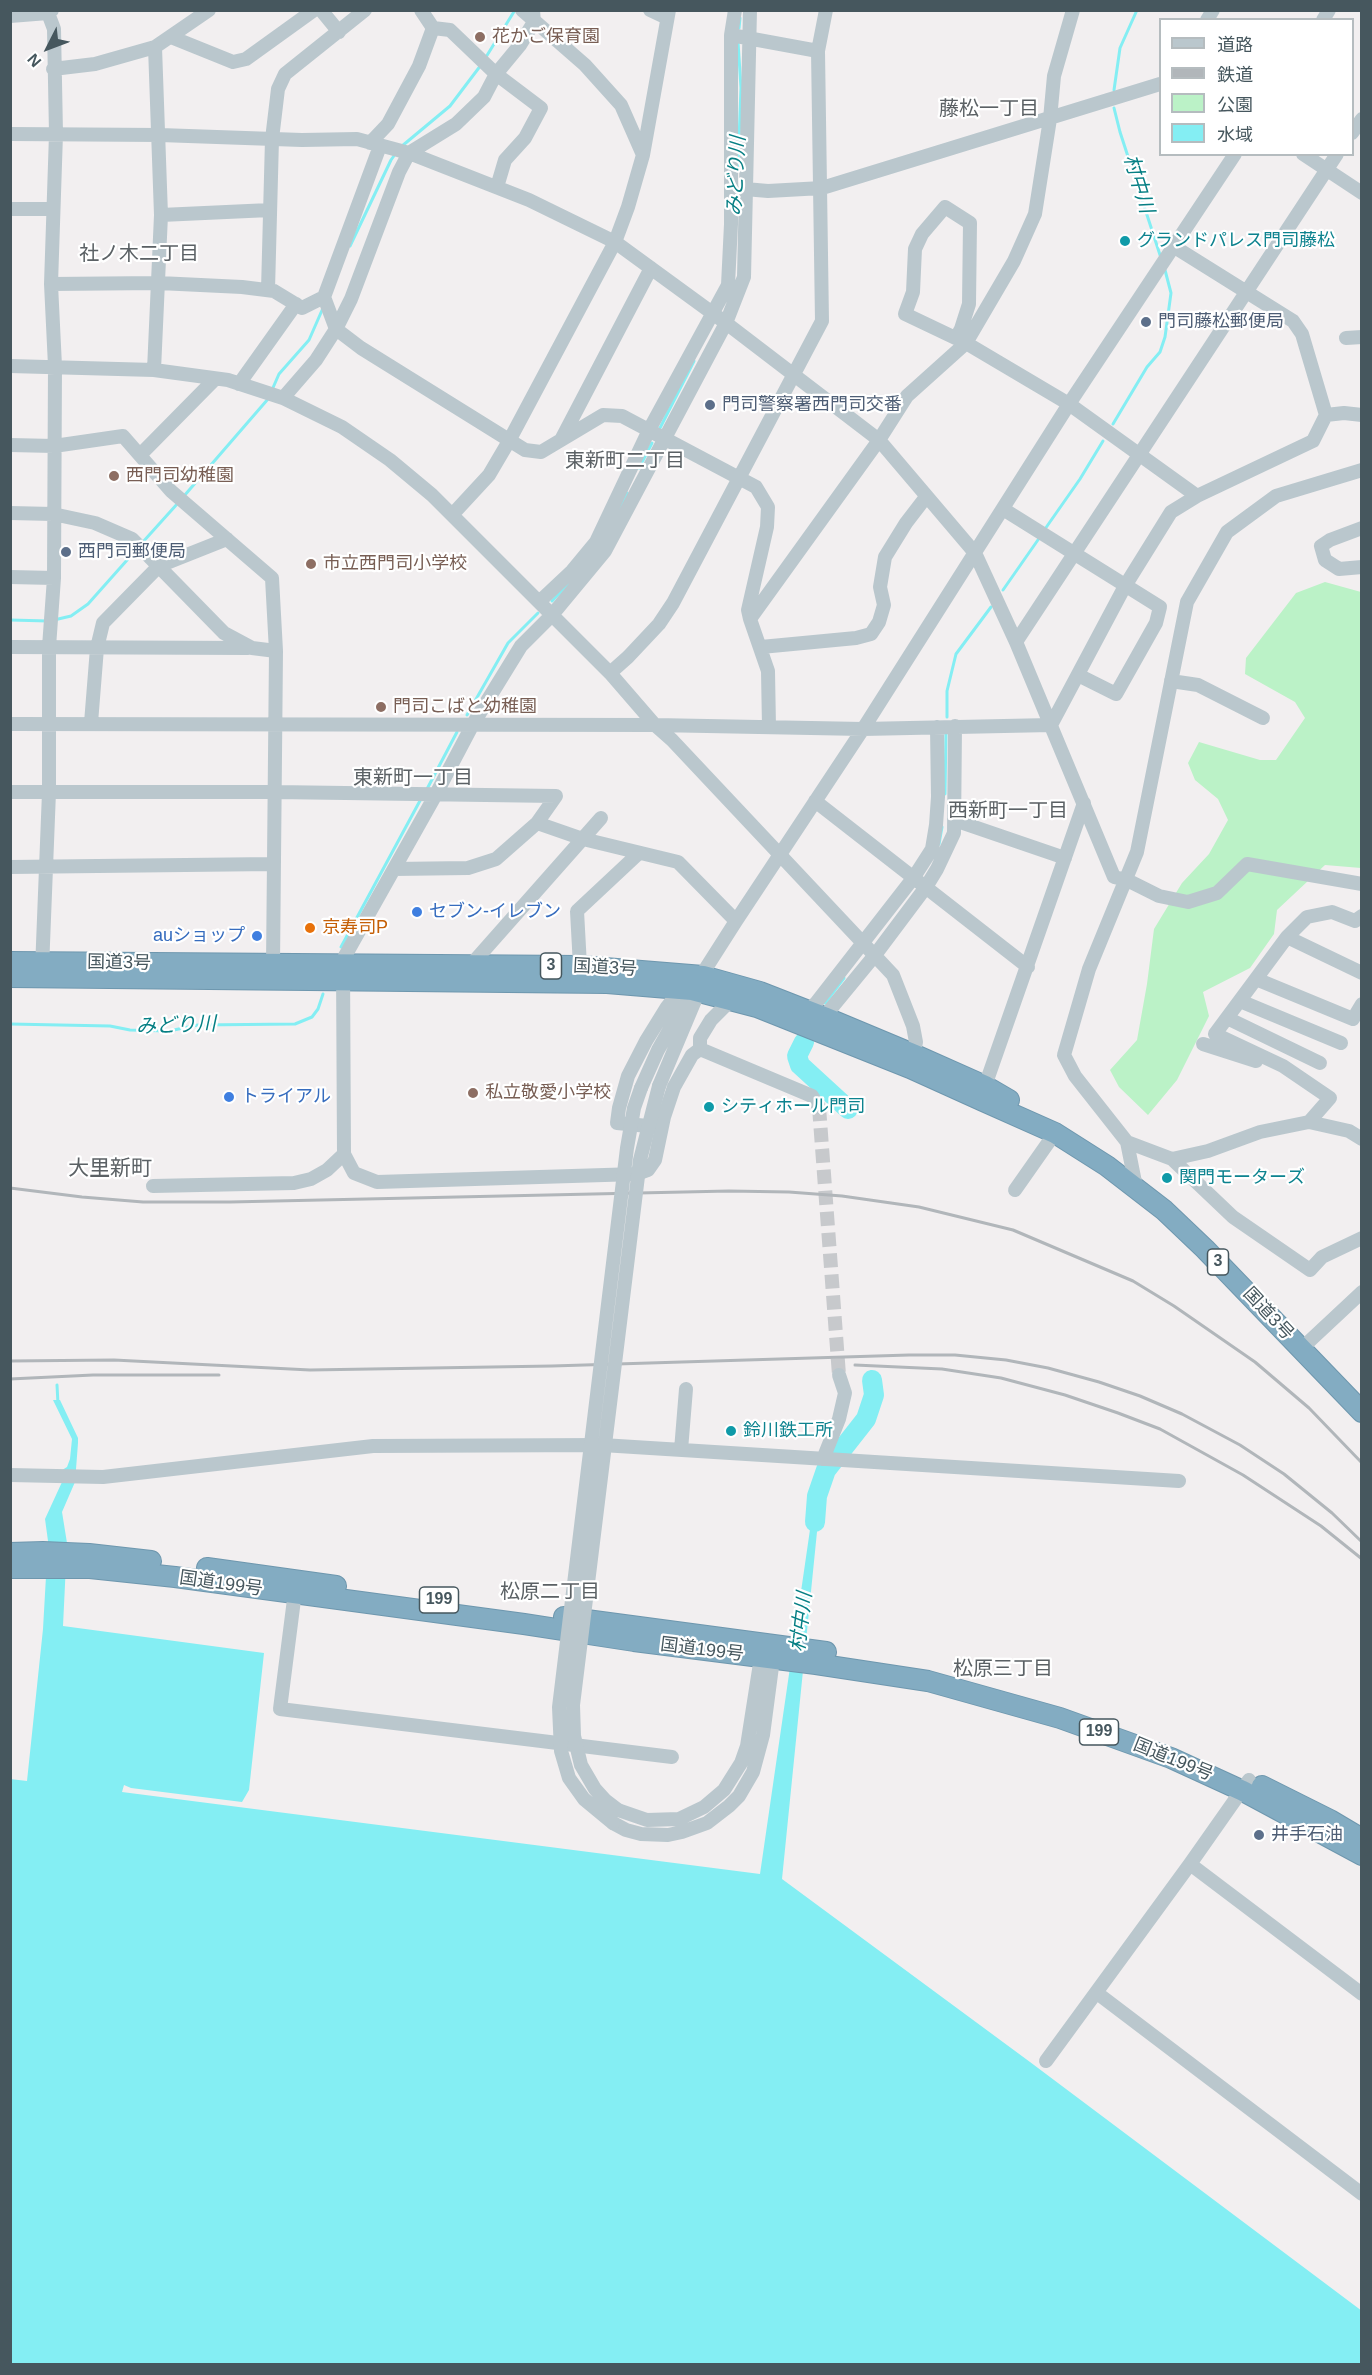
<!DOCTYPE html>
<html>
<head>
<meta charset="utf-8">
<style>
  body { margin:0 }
  #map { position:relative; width:1372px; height:2375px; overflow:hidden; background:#f2eff0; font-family:Helvetica,"Noto Sans JP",sans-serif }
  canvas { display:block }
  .frame { position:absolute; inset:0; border:12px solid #46575e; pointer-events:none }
  .legend { position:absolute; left:1159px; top:18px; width:195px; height:138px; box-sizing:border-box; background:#fff; border:2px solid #b5bcbf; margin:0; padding:8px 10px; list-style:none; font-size:18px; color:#46575e }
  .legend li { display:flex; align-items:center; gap:12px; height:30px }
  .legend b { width:30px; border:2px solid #b5bcbf }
  .north { position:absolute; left:18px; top:18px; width:60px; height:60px; -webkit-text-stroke:4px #fff; paint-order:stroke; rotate:228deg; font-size:16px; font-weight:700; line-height:24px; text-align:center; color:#46575e }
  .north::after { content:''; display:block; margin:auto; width:21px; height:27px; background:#46575e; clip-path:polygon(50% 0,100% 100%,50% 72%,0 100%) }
</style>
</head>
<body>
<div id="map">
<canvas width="1372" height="2375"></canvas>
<div class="frame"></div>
<ul class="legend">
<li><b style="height:8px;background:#bac7cd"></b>道路</li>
<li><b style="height:8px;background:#b1b6ba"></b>鉄道</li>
<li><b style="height:16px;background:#bbf2c7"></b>公園</li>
<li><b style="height:16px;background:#84eef3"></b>水域</li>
</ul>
<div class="north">N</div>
</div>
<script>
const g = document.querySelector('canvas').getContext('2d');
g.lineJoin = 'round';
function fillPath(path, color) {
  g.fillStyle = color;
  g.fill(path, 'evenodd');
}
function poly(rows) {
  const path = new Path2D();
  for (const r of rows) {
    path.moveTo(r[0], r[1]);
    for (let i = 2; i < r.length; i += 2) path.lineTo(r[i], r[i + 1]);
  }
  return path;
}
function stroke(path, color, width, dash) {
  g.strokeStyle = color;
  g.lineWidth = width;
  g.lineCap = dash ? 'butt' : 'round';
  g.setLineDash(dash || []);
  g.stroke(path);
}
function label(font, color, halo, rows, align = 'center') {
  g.font = font + ' Helvetica,"Noto Sans JP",sans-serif';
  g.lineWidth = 4.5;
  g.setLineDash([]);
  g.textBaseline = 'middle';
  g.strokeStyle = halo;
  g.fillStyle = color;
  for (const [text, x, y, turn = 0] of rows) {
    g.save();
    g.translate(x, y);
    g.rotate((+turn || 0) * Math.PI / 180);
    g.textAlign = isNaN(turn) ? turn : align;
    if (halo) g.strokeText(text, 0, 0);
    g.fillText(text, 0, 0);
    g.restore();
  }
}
const green = poly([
  [1325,582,1361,592,1361,868,1325,865,1277,910,1274,934,1250,968,1203,992,1209,1016,1177,1080,1148,1115,1119,1087,1110,1070,1137,1040,1147,984,1154,929,1182,883,1209,854,1228,820,1218,799,1195,780,1188,763,1199,742,1260,760,1276,760,1305,718,1295,702,1245,674,1246,658,1296,593]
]);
const water = poly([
  [53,1400,60,1400,78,1438,78,1443,75,1482,62,1512,67,1543,63,1626,264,1653,249,1790,242,1802,131,1788,124,1785,122,1792,760,1874,814,1502,817,1496,820,1502,782,1879,1030,2062,1362,2311,1361,2364,11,2364,10,1779,27,1781,43,1629,48,1541,45,1519,62,1482,59,1472,67,1467,70,1459,72,1439]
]);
const stream = poly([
  [739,28,740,18],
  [486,57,515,10],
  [1114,90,1120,48,1137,10],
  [1114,108,1120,132,1161,258],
  [402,146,450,106,481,65],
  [738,166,741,88,738,42],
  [350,246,391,160,396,153],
  [272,390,279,374,309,340,323,308],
  [1113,424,1147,367,1160,352,1165,337,1171,293,1165,270],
  [660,428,694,361],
  [639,468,652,443],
  [184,496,268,399],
  [620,509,627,493],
  [1045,529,1080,479,1103,441],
  [142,543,178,503],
  [1003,590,1040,537],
  [552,601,571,581],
  [10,620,48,621],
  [54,620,71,616,88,604,136,550],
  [467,715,508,643,538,613],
  [947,717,947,691,956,654,991,607],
  [427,789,457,732],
  [945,794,946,731],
  [939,844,942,827],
  [341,947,422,797],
  [825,1003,844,978],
  [10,1024,110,1026,130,1030,169,1031,198,1025,295,1024,312,1017,318,1009,323,994],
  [57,1385,58,1404]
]);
const river = poly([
  [804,1042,797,1056,800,1065,848,1109],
  [815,1522,817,1496,826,1470,866,1419,874,1395,872,1380]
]);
const minorTunnel = poly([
  [819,1107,839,1375]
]);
const minor = poly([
  [321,10,339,32],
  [421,10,433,28,450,30,496,74,541,108,525,138,505,160,497,187],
  [522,10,585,65,621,105,643,155],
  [650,10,667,18],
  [735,10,731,35,818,51],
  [10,16,48,13,52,10],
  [1207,20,1213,10],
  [1323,20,1329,10],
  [171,37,233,62,246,59,314,10],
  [53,69,95,64,155,47,209,10],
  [1352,133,1362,119],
  [10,134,160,135,302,140,357,139,409,153,529,200,615,242,726,323,879,440,975,553,1016,642,1114,877,1127,880,1159,896,1188,902,1217,893,1247,864,1362,884],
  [370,143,388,124,419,66,433,28],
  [1303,154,1362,193],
  [745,189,768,191,822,188,1160,84],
  [10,209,53,209],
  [161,215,270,210],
  [51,284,159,283,242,287,274,291,302,308,324,297,336,329,361,348,525,450,541,452,603,415,622,416,756,487,768,507,767,527,748,610,750,619],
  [268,290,272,139,278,89,285,74,365,10],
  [324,297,380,146],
  [956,338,961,329,969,304,970,223,945,207,922,234,915,249,913,292,905,314,947,334,966,343,1069,404,1197,496],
  [1346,338,1362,337],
  [10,366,154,370,228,380,283,398,342,427,390,460,432,495,610,673,655,725,672,740,893,975,913,1026,916,1042,912,1063],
  [154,370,161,215,155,47],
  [239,384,296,304],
  [283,398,316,360,336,329,351,299,399,172,409,153,456,124,484,97,496,74,520,45,534,22,533,10],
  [1326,415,1344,413,1362,415],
  [561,440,651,268],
  [10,445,54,446,123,436,171,491,272,578,276,651],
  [140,455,215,379],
  [1003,509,1160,607,1156,623,1116,694,1078,675],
  [10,513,53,514,95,523,132,539,224,633,252,648,276,651,273,965],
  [452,515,489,475,509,441,615,242,628,207,643,155,669,10],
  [1362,528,1330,540,1321,546,1325,560,1339,569,1362,567],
  [10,577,54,578],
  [539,602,572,571,596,542,649,430,728,285,731,224,731,35],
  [1016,642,1337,154],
  [10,647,248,648],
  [761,647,856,638,871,634,879,622,884,605,880,587,885,557,906,523,926,497],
  [610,673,628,657,659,624,673,603,822,321,818,51,826,10],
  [1171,681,1198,685,1263,718],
  [91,723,97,648,103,623,159,566,227,539],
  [10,724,655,725,863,729,1051,725],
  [1051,725,1125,586,1171,512,1197,496,1313,441,1326,415,1302,334,1293,321,1173,246],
  [769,727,768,671,750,619,879,440,907,396,966,343,1014,261,1035,214,1050,119,1054,76,1073,10],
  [10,792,275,792,556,796,537,823],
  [815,801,1028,967],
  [954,820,1065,858],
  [10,867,273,864],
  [394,869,468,868,496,859,537,823,583,839,678,862,736,921],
  [1287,937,1362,973],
  [471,965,601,818],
  [580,966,577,911,639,853],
  [42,969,49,792,49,647,54,578,55,366,51,284,56,134,54,29,48,13],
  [1256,979,1353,1019,1362,1004],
  [1240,1001,1341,1043],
  [808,1011,816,1003,914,877,932,849,936,825,938,797,937,727],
  [824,1017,875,955,926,887,937,869,954,833,955,726],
  [1227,1018,1320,1063],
  [1203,1044,1256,1061],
  [700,1049,692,1055,674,1087,664,1117,655,1160,648,1170,637,1174,377,1182,354,1173,344,1154,343,965,345,956,435,796,473,724,521,646,552,615,605,551,726,323,744,277,750,10],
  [700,1049,812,1096,819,1107],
  [700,1049,700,1038,711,1020,731,1000],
  [659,1086,696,998],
  [985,1086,1084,803],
  [641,1088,658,1050,692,990,736,921,863,729,1069,404,1235,154],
  [1309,1122,1330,1098,1283,1066,1215,1034,1287,937,1307,917,1332,912,1355,921,1362,916],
  [658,1127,617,1123,619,1108,628,1076,646,1041,667,1007,681,989,685,986],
  [1127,1142,1172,1159,1208,1151,1260,1132,1309,1122,1349,1131,1362,1139],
  [1172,1159,1233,1217,1310,1270,1322,1257,1362,1238],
  [153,1186,294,1183,311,1179,327,1170,344,1154],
  [1136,1187,1127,1142,1075,1076,1064,1055,1089,969,1137,852,1187,602,1227,532,1276,496,1362,470],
  [1015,1190,1055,1133],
  [1301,1349,1362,1292],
  [681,1450,686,1389],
  [823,1459,839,1419,845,1393,839,1375],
  [10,1475,103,1477,373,1446,602,1445,1179,1481],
  [296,1584,280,1709,672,1757],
  [613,1823,626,1830,641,1834,668,1835,682,1832,707,1823,729,1806,739,1796,753,1772,763,1735,773,1659,768,1644,761,1657,747,1746,741,1763,724,1790,704,1807,679,1819,647,1820,618,1810],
  [1190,1864,1362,1994],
  [1097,1993,1362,2194],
  [1046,2061,1190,1864,1249,1780]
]);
const highway = poly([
  [10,962,580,966,703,976,760,992,824,1017,915,1055,985,1086,1009,1100],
  [10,977,607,983,692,990,757,1007,910,1068,983,1101,1055,1133,1107,1166,1164,1210,1205,1249,1362,1412],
  [10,1553,43,1552,89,1554,151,1561],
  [10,1568,90,1568,175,1577,524,1624,634,1641,816,1664,928,1681,1060,1718,1171,1758,1243,1791,1362,1855],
  [207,1568,336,1586],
  [564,1617,826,1652],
  [1262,1786,1330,1820,1362,1839]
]);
const rail = poly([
  [10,1188,82,1197,143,1202,230,1202,729,1191,789,1192,842,1196,919,1207,1013,1230,1133,1281,1174,1306,1255,1362,1309,1408,1362,1463],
  [10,1361,114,1360,310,1370,552,1366,909,1355,955,1355,1006,1360,1048,1368,1099,1382,1140,1396,1182,1414,1240,1445,1284,1474,1332,1513,1362,1542],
  [855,1365,942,1369,1001,1378,1065,1395,1118,1413,1160,1429,1243,1475,1321,1526,1362,1559],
  [10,1379,93,1375,219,1375]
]);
const minorBridge = poly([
  [618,1810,605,1800,595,1789,581,1765,574,1736,573,1705,640,1160,659,1086],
  [613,1823,584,1799,569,1778,561,1751,559,1707,627,1148,634,1108,641,1088]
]);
const markers = [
  [480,37,6,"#8d6e63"],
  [1125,241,6,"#0f9aa8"],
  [1146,322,6,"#5c6f8a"],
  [710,405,6,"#5c6f8a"],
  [114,476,6,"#8d6e63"],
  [66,552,6,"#5c6f8a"],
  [311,564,6,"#8d6e63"],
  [381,707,6,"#8d6e63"],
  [417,912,6,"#3f7fe0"],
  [310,928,6,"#e8710a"],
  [257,936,6,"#3f7fe0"],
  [473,1093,6,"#8d6e63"],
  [229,1097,6,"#3f7fe0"],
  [709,1107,6,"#0f9aa8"],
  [1167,1178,6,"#0f9aa8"],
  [731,1431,6,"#0f9aa8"],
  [1259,1835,6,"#5c6f8a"]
];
const shields = [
  [551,966,21],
  [1218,1262,21],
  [439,1600,39],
  [1099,1732,39]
];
const shieldNames = [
  ["3",551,966],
  ["3",1218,1262],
  ["199",439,1600],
  ["199",1099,1732]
];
const educationNames = [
  ["花かご保育園",492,37],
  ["西門司幼稚園",126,476],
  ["市立西門司小学校",323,564],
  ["門司こばと幼稚園",393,707],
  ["私立敬愛小学校",485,1093]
];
const cultureNames = [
  ["グランドパレス門司藤松",1137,241],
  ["シティホール門司",721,1107],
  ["関門モーターズ",1179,1178],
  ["鈴川鉄工所",743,1431]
];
const serviceNames = [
  ["門司藤松郵便局",1158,322],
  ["門司警察署西門司交番",722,405],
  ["西門司郵便局",78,552],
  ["井手石油",1271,1835]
];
const shopNames = [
  ["セブン-イレブン",429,912],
  ["auショップ",245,936,"right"],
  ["トライアル",241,1097]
];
const foodNames = [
  ["京寿司P",322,928]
];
const streetNames = [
  ["国道3号",119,963,1],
  ["国道3号",605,968,3],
  ["国道3号",1268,1314,47],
  ["国道199号",221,1584,8],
  ["国道199号",702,1650,7],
  ["国道199号",1173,1760,22]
];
const neighbourhoodNames = [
  ["藤松一丁目",989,109],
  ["社ノ木二丁目",139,254],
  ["東新町二丁目",625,461],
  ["東新町一丁目",413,778],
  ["西新町一丁目",1008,811],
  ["松原二丁目",550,1592],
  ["松原三丁目",1003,1669]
];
const waterNames = [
  ["みどり川",737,176,-87],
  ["村中川",1138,184,73],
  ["みどり川",176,1026,-2],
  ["村中川",802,1622,-83]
];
const quarterNames = [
  ["大里新町",110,1169]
];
fillPath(green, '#bbf2c7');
fillPath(water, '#84eef3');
stroke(stream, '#84eef3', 3);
stroke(river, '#84eef3', 20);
stroke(minorTunnel, '#c7c9cc', 14, [14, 7]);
stroke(highway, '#6e97ae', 22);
stroke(minor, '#bac7cd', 14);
stroke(highway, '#83acc2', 20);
stroke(rail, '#b1b6ba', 3);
stroke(minorBridge, '#bac7cd', 14);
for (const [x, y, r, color] of markers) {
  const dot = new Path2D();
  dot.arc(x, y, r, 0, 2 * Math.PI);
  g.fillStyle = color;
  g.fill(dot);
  stroke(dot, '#fff', 2);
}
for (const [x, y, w] of shields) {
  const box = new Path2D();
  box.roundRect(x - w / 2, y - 13, w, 26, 4.5);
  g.fillStyle = '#fff';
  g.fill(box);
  stroke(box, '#46575e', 1.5);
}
label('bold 16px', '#46575e', null, shieldNames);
label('18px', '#785e54', '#fff', educationNames, 'left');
label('18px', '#0d838f', '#fff', cultureNames, 'left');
label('18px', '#4e5e75', '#fff', serviceNames, 'left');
label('18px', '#366cbe', '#fff', shopNames, 'left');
label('18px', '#c56008', '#fff', foodNames, 'left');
label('18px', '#46575e', '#fff', streetNames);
label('20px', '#5b6165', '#fff', neighbourhoodNames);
label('italic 20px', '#067f84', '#fff', waterNames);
label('21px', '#5b6165', '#fff', quarterNames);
</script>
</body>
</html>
